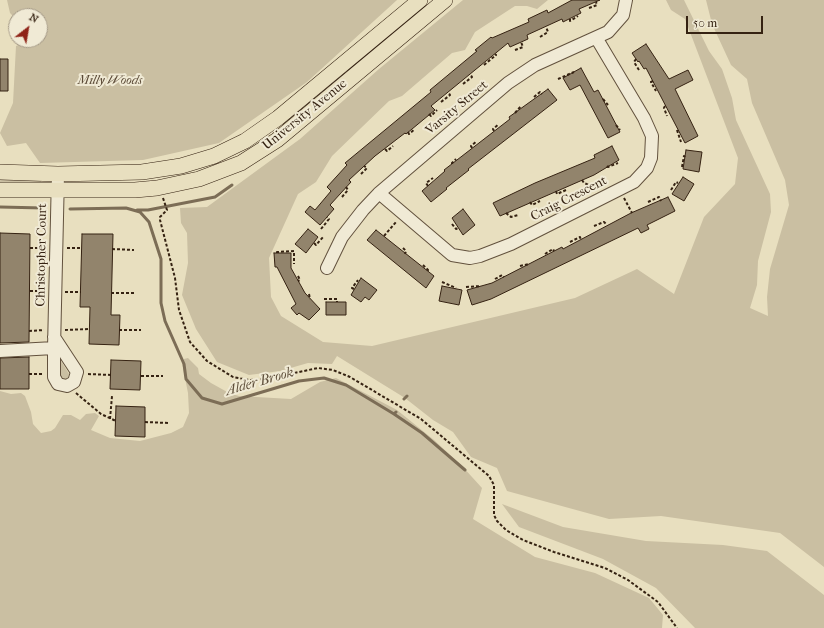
<!DOCTYPE html>
<html>
<head>
<meta charset="utf-8">
<style>
  body { margin:0 }
  #map { position:relative; width:824px; height:628px; overflow:hidden; background:#e8dfbf; font-family:"IM FELL French Canon",serif }
  canvas { display:block }
  .north { position:absolute; left:8px; top:8px; width:40px; height:40px; box-sizing:border-box; background:#f0ead5; border:1px solid #a59a87; border-radius:50%; rotate:31deg; font-size:11px; font-weight:700; line-height:16px; text-align:center; color:#352212 }
  .north::after { content:''; display:block; margin:auto; width:14px; height:18px; background:#8f2418; clip-path:polygon(50% 0,100% 100%,50% 72%,0 100%) }
  .scale { position:absolute; left:686px; top:16px; width:77px; height:18px; box-sizing:border-box; border:2px solid #352212; border-top:0; padding-left:5px; font-size:12px; line-height:14px; white-space:nowrap; color:#352212; -webkit-text-stroke:3px #f0ead5; paint-order:stroke }
</style>
</head>
<body>
<div id="map">
<canvas width="824" height="628"></canvas>
<div class="north">N</div>
<div class="scale">50 m</div>
</div>
<script>
const g = document.querySelector('canvas').getContext('2d');
g.lineJoin = 'round';
function fillPath(path, color) {
  g.fillStyle = color;
  g.fill(path, 'evenodd');
}
function poly(rows) {
  const path = new Path2D();
  for (const r of rows) {
    path.moveTo(r[0], r[1]);
    for (let i = 2; i < r.length; i += 2) path.lineTo(r[i], r[i + 1]);
  }
  return path;
}
function stroke(path, color, width, dash) {
  g.strokeStyle = color;
  g.lineWidth = width;
  g.lineCap = dash ? 'butt' : 'round';
  g.setLineDash(dash || []);
  g.stroke(path);
}
function label(font, color, halo, rows, align = 'center') {
  g.font = font + ' "IM FELL French Canon",serif';
  g.lineWidth = 4;
  g.setLineDash([]);
  g.textBaseline = 'middle';
  g.strokeStyle = halo;
  g.fillStyle = color;
  for (const [text, x, y, turn = 0] of rows) {
    g.save();
    g.translate(x, y);
    g.rotate((+turn || 0) * Math.PI / 180);
    g.textAlign = isNaN(turn) ? turn : align;
    if (halo) g.strokeText(text, 0, 0);
    g.fillText(text, 0, 0);
    g.restore();
  }
}
const green = poly([
  [7,0,397,0,307,82,219,143,143,160,40,163,26,143,7,146,0,133,13,103,16,46,21,44,21,40,40,40,40,16,16,16,16,19,10,13],
  [463,0,548,0,537,9,527,6,515,6,475,32,465,50,452,53,402,96,389,101,332,156,316,182,298,194,269,258,271,297,281,316,323,342,372,346,575,298,637,269,674,294,704,217,735,184,738,158,685,19,671,10,666,0,684,0,709,51,722,69,732,98,736,120,770,194,771,212,758,261,757,285,750,308,768,316,767,297,770,269,789,205,785,180,752,103,747,79,731,65,712,24,706,0,824,0,824,567,780,533,661,516,609,519,507,491,497,468,471,457,453,432,433,420,405,398,337,356,332,364,308,363,280,371,249,375,217,362,196,329,182,295,188,263,187,233,181,223,180,208,207,207,300,139,379,69],
  [0,179,41,180,41,184,0,184],
  [188,358,198,368,199,374,211,383,229,393,239,396,291,399,320,382,336,378,397,410,434,440,462,466,482,488,473,519,535,557,595,573,649,598,663,615,662,628,0,628,0,391,11,394,21,393,25,396,31,412,33,424,41,433,51,431,55,428,63,415,71,415,80,420,86,414,95,413,99,416,91,430,110,438,140,441,171,433,183,427,189,413,188,393,182,363,184,359],
  [61,361,69,374,67,379,61,377],
  [502,504,563,527,646,541,723,545,767,551,824,595,824,628,695,628,656,588,603,559,519,527]
]);
const stream = poly([
  [0,207,43,208],
  [70,209,126,208,140,212,149,222,161,259,161,303,165,321,184,364,186,379,202,398,222,404,299,381,324,378,346,385,394,414,396,412],
  [137,210,148,210,215,197,232,185],
  [404,399,407,396],
  [394,414,422,433,465,470]
]);
const building = poly([
  [572,0,600,0,579,9,581,13,563,22,562,19,527,35,528,39,510,47,508,43,431,106,435,110,406,134,405,133,375,156,349,180,351,182,330,205,334,209,320,225,305,212,310,206,315,210,331,191,327,187,347,165,345,163,431,92,430,90,477,51,475,50,491,37,492,38,529,22,528,19,547,10,548,13,572,0],
  [646,44,669,79,688,70,693,80,675,89,698,136,685,143,646,68,644,69,639,61,638,62,632,53,646,44],
  [0,59,8,59,8,91,0,91,0,59],
  [581,68,594,92,598,90,620,132,608,138,580,85,570,90,563,78,581,68],
  [548,89,557,100,468,169,469,170,446,188,447,189,431,202,422,191,445,171,444,170,510,119,509,117,548,89],
  [612,146,619,160,594,175,500,216,493,203,535,183,595,158,594,155,612,146],
  [686,150,702,152,699,172,683,169,686,150],
  [683,177,694,184,684,201,672,194,683,177],
  [668,197,675,211,647,225,649,229,641,233,638,228,491,299,472,305,467,290,492,283,562,247,563,249,631,213,668,197],
  [463,209,475,225,463,235,452,218,463,209],
  [308,229,318,237,306,253,295,244,308,229],
  [376,230,434,276,426,288,367,240,376,230],
  [0,233,30,234,29,342,0,343,0,233],
  [82,234,113,234,111,315,120,315,119,345,89,344,90,307,80,307,82,234],
  [274,253,291,253,291,268,305,293,320,309,309,320,299,313,297,315,291,308,296,304,277,267,275,267,274,253],
  [361,278,377,290,369,300,365,297,361,302,351,295,361,278],
  [442,286,462,290,459,305,439,301,442,286],
  [326,302,346,302,346,315,326,315,326,302],
  [29,357,29,389,0,389,0,358,29,357],
  [111,360,141,361,140,390,110,389,111,360],
  [116,406,145,407,145,437,115,436,116,406]
]);
const path = poly([
  [589,8,597,5,596,2],
  [570,19,570,21,578,16],
  [540,37,548,32,546,27],
  [515,50,523,47,521,42],
  [636,59,634,62,639,70],
  [484,65,496,55,495,54],
  [558,79,574,72],
  [653,81,651,82,656,91],
  [463,84,472,77,470,74],
  [534,97,540,92,542,94],
  [603,99,608,105],
  [441,102,450,95,448,92],
  [665,106,664,108,667,116],
  [515,113,521,106],
  [429,114,431,116,437,110],
  [616,125,620,130],
  [677,130,681,142],
  [494,131,493,129,499,124],
  [408,132,409,134,415,129],
  [472,148,471,146,477,141],
  [385,149,387,151,393,146],
  [452,164,452,163,456,159],
  [607,166,608,167,618,163],
  [682,167,684,156,685,157],
  [361,174,367,168,364,166],
  [582,180,584,183,597,188],
  [428,186,426,183,433,178],
  [671,190,676,182,678,183],
  [556,191,557,194,566,190],
  [342,197,348,190,346,187],
  [163,198,167,210,160,217,160,220,175,278,179,310,190,342,207,361,233,377,249,380,266,379,318,368,333,370,350,377,421,419,489,476,494,485,494,515,497,521,506,530,523,540,554,552,605,568,628,580,658,602,677,628],
  [624,198,632,213],
  [530,202,532,205,540,201],
  [648,202,659,197,661,201],
  [506,213,511,217,518,215],
  [452,224,456,229,458,228],
  [594,226,604,222,607,225],
  [321,229,329,219,327,217],
  [384,236,396,222],
  [570,242,580,237,581,240],
  [314,243,316,245,324,236],
  [30,248,45,248],
  [67,248,82,248],
  [403,248,406,251,405,254],
  [112,249,134,250],
  [277,253,277,252,294,251,294,264],
  [545,254,553,249,554,251],
  [423,265,428,270,427,272],
  [520,266,529,264],
  [298,276,300,280,298,281],
  [495,279,502,275,504,277],
  [442,282,456,288],
  [466,287,481,286],
  [354,289,352,288,358,280],
  [30,291,45,291],
  [65,292,81,292],
  [111,293,134,293],
  [309,294,310,299],
  [324,299,337,299,337,302],
  [65,330,89,329],
  [119,330,141,330],
  [29,331,44,330],
  [29,374,44,374],
  [88,374,111,375],
  [141,376,163,376],
  [76,393,101,414,116,421],
  [110,419,112,396],
  [145,422,168,423]
]);
const minor = poly([
  [379,193,452,255,470,258,480,256,511,244,634,182,647,168,651,158,652,136,644,118,597,39],
  [327,268,342,237,363,210,379,193,508,83,535,65,608,32,623,15,626,0],
  [54,337,77,372,74,382,67,386,58,384,54,377,54,348,58,174],
  [0,351,54,348]
]);
const major = poly([
  [0,172,58,174,142,172,181,166,214,156,245,141,278,118,420,0],
  [0,190,135,190,157,188,199,179,241,163,277,140,445,0]
]);
const parkNames = [
  ["Milly Woods",110,81]
];
const streetNames = [
  ["Varsity Street",457,108,-40],
  ["University Avenue",305,115,-39],
  ["Craig Crescent",569,199,-27],
  ["Christopher Court",42,255,-89]
];
const waterNames = [
  ["Alder Brook",260,382,-16]
];
fillPath(green, '#cabfa2');
stroke(stream, '#7c6d56', 3);
fillPath(building, '#92846c');
stroke(building, '#352212', 1);
stroke(minor, '#62513d', 14);
stroke(major, '#352212', 16);
stroke(path, '#352212', 2, [3, 2]);
stroke(minor, '#f0ead5', 12);
stroke(major, '#e8dfbf', 15);
label('italic 13px', '#5a4936', '#f0ead5', parkNames);
label('13px', '#352212', '#f0ead5', streetNames);
label('italic 14px', '#5e4e3a', '#f0ead5', waterNames);
</script>
</body>
</html>
